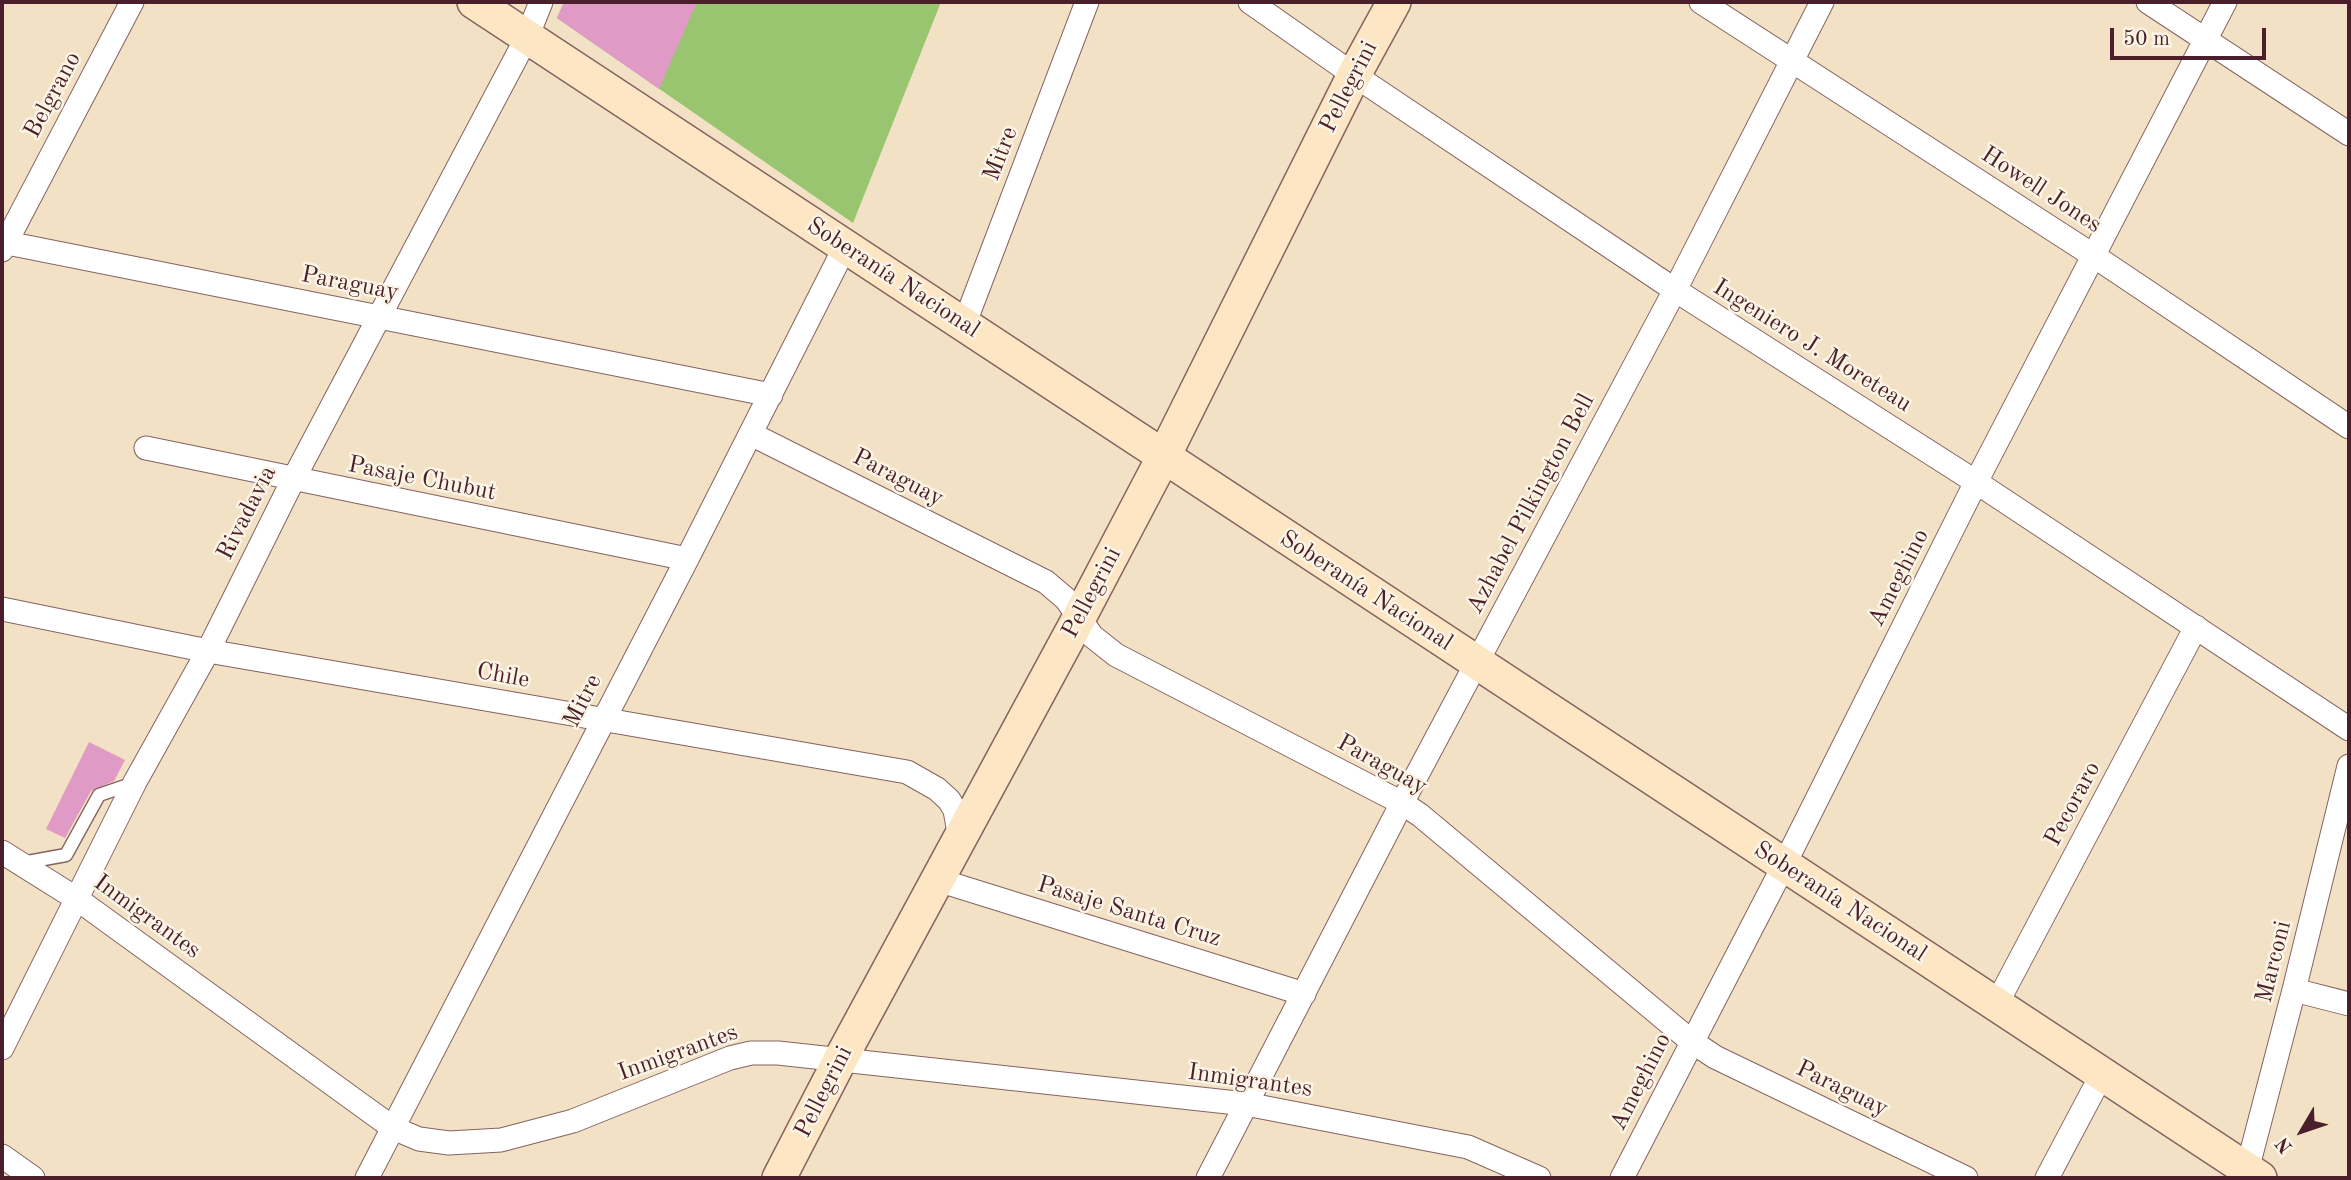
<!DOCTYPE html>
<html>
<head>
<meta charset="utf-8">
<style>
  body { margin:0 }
  #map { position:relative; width:2351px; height:1180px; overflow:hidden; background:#f2e1c4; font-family:"Old Standard TT",serif }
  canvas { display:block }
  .frame { position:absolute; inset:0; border:4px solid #4a1f2b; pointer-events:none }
  .north { position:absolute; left:2267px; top:1096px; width:70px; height:70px; -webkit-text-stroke:5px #fcf5e5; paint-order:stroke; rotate:231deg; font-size:19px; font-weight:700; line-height:28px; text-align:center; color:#4a1f2b }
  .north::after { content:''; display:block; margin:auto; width:24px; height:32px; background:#4a1f2b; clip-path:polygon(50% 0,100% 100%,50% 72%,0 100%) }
  .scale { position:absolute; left:2110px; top:28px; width:156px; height:32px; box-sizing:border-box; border:4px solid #4a1f2b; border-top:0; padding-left:9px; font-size:21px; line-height:24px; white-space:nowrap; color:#4a1f2b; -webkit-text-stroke:5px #fcf5e5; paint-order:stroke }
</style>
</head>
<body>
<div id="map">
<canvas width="2351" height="1180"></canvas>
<div class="frame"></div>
<div class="north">N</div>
<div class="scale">50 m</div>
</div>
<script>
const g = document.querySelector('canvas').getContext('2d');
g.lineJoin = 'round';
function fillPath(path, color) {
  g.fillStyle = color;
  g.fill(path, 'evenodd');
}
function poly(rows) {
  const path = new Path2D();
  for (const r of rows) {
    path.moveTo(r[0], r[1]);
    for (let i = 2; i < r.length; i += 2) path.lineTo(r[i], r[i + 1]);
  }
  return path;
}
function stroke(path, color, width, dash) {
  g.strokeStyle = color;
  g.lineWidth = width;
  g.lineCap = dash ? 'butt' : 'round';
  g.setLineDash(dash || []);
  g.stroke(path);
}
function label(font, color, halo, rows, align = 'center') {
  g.font = font + ' "Old Standard TT",serif';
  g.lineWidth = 5;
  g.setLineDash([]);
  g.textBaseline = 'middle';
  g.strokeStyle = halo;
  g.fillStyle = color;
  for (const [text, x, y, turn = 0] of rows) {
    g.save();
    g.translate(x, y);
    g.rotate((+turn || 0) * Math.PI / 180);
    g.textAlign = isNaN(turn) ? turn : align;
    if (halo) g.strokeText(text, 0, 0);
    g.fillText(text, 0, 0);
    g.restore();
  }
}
const green = poly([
  [564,2,941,2,853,223,557,18]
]);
const building = poly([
  [564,2,697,2,659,89,557,18],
  [89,742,125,760,114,781,91,791,65,838,46,829]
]);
const lane = poly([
  [22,863,66,855,99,795,134,783]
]);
const street = poly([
  [1250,2,1354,75,1675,290,1976,482,2349,729],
  [1701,2,2094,256,2349,427],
  [2148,2,2349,134],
  [2,242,771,395],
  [2,250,132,2],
  [964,325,1087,2],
  [751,434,1046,582,1066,599,1092,636,1116,655,1402,803,1420,815,1691,1041,1715,1057,1966,1178],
  [146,448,687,559],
  [2,609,208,651,907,772,937,789,949,800,955,810,960,839],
  [2,852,77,899,393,1128,419,1139,449,1143,501,1140,573,1121,730,1058,751,1053,778,1053,1246,1104,1468,1147,1539,1178],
  [938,880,1304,994],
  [2294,990,2349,1004],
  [1996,1005,2196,627],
  [2,1048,135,782,208,651,293,480,527,37,541,2],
  [2,1156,33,1178],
  [2247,1170,2294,990,2349,766],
  [367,1178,687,559,845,247],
  [1208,1178,1402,803,1675,290,1822,2],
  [1622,1178,1784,865,1976,482,2225,2],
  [2047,1178,2102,1074]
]);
const secondary = poly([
  [474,2,2260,1178],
  [779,1178,840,1060,1079,618,1163,458,1354,75,1394,2]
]);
const streetNames = [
  ["Pellegrini",1349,87,-63],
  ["Belgrano",53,95,-62],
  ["Mitre",1001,154,-69],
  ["Howell Jones",2041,190,33],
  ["Soberanía Nacional",893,278,33],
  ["Paraguay",350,284,11],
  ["Ingeniero J. Moreteau",1812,346,32],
  ["Paraguay",898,478,27],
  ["Pasaje Chubut",422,479,11],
  ["Azhabel Pilkington Bell",1531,504,-62],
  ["Rivadavia",247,513,-63],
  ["Ameghino",1899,578,-63],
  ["Soberanía Nacional",1366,591,33],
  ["Pellegrini",1092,593,-62],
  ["Chile",503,676,10],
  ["Mitre",583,701,-63],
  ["Paraguay",1382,765,29],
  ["Pecoraro",2073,804,-62],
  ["Soberanía Nacional",1840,902,33],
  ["Pasaje Santa Cruz",1129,912,17],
  ["Inmigrantes",147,917,36],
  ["Marconi",2274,962,-76],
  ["Inmigrantes",678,1053,-20],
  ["Inmigrantes",1250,1081,8],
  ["Ameghino",1641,1082,-63],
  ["Paraguay",1842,1089,26],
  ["Pellegrini",824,1092,-63]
];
fillPath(green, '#99c470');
fillPath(building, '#df9bc5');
stroke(lane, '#856361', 15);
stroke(street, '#856361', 25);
stroke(secondary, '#856361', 36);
stroke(lane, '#fff', 12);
stroke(street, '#fff', 23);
stroke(secondary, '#fce6c4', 33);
label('24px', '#4a1f2b', '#fcf5e5', streetNames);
</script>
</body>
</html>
